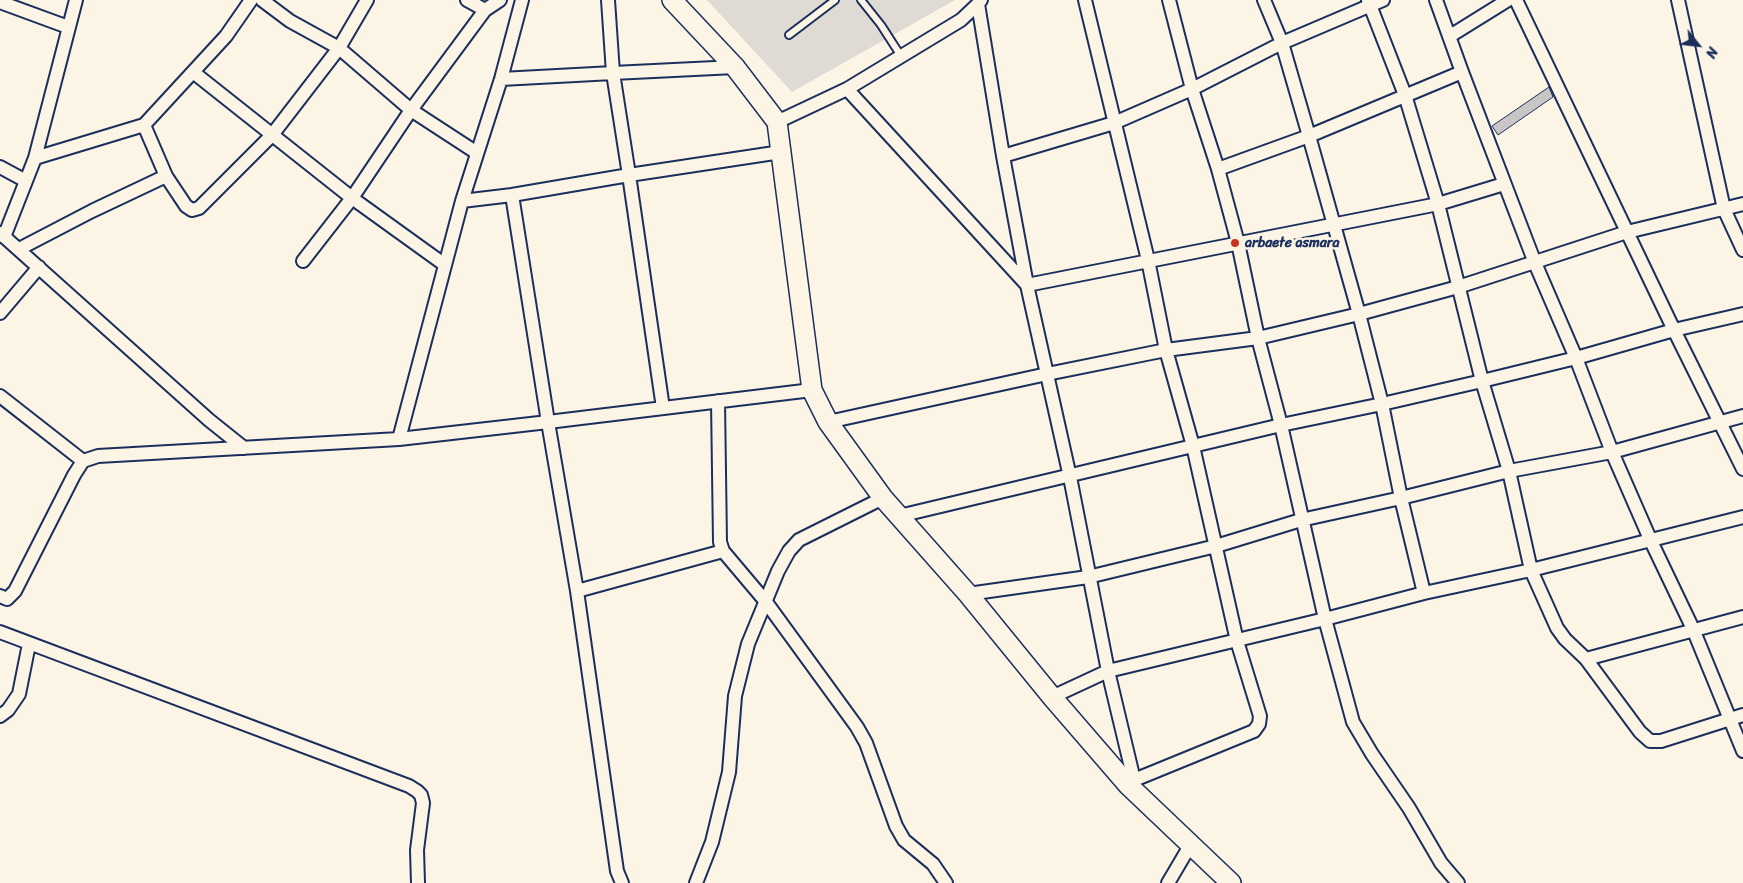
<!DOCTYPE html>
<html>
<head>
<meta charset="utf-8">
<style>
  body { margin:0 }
  #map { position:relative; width:1743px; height:883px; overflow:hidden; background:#fcf5e5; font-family:Sriracha,sans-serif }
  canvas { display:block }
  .north { position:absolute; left:1673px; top:20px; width:50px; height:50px; -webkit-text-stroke:4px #fcf5e5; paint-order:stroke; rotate:119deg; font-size:14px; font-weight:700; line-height:20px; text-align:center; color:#1b2f5e }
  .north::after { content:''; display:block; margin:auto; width:18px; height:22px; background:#1b2f5e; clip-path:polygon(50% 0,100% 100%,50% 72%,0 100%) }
</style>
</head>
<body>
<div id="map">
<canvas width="1743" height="883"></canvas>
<div class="north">N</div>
</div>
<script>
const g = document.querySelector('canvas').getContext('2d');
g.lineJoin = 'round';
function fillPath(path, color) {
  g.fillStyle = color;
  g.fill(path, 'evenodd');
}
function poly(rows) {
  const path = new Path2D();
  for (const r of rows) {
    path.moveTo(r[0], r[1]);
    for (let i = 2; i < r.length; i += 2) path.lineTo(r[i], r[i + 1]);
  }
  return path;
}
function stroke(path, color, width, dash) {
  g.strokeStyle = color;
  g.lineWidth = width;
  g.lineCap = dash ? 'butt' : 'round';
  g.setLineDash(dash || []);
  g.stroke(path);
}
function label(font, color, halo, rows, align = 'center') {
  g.font = font + ' Sriracha,sans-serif';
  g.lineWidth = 5;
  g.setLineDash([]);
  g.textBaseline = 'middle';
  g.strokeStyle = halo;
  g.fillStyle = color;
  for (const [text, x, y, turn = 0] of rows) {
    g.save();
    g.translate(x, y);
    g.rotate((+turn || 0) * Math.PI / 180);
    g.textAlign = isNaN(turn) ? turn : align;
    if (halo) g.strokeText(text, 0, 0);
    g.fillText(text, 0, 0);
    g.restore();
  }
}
const green = poly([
  [707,0,955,0,792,92]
]);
const building = poly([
  [1549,87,1553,97,1498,135,1492,126,1549,87]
]);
const lane = poly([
  [861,0,881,25,901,56],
  [789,35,835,0]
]);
const street = poly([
  [262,0,290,21,339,48,411,110,477,153],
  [467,0,485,10],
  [1085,0,1148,260,1166,350,1193,446,1237,641,1260,716,1259,724,1254,731,1134,780],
  [1169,0,1192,89,1218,169,1238,243,1258,338,1281,425,1325,619,1353,722,1372,754,1409,808,1441,863,1458,883],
  [1264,0,1282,43,1309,136,1359,314,1382,404,1401,498,1424,593],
  [1368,0,1405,95,1438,204,1482,381,1509,471,1531,570,1557,628,1565,639,1586,659,1640,732,1650,741,1661,741,1743,715],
  [1436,0,1462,72,1535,263,1576,358,1612,452,1650,539,1693,629,1743,751],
  [1516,0,1674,330,1743,469],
  [1678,0,1724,209,1743,250],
  [0,2,68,27],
  [978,4,1003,156,1027,285,1070,477,1108,671,1134,780,1129,784],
  [1450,36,1508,0],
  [735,67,613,73,629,175,781,152],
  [193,72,352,198,445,265],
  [501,79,613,73,608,0],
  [847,89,1027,285,1438,204,1504,184],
  [777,122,847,89,961,20,978,4,981,0],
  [1003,156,1114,123,1192,89,1282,43,1383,0],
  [35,158,144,125,226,36,251,0],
  [0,167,26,181],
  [1218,169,1309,136,1462,72],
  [166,176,186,206,192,210,199,208,272,135,339,48,367,0],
  [512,195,629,175,663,408],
  [462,201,512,195,548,422,812,390],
  [0,233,209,420,244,448],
  [4,237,35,158,76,0],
  [19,249,92,211,166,176,144,125],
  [303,261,352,198,411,110,485,10,500,0],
  [0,313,39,267],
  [0,396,83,461],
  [718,401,720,542,723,551,766,602,857,727,866,743,896,826,904,840,933,864,946,883],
  [828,422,1047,374,1166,350,1258,338,1359,314,1458,287,1627,232,1743,204],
  [399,439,548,422,577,591,617,871,622,883],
  [899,516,1281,425,1382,404,1482,381,1576,358,1674,330,1743,314],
  [577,591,723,551],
  [968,594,1088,577,1216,546,1301,520,1401,498,1509,471,1612,452,1743,416],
  [0,596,7,599,15,591,74,475,83,461,98,456,399,439,462,201,501,79,522,0],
  [0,632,409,786,417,791,421,795,423,803,417,850,418,883],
  [1586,659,1743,617],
  [1052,697,1108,671,1325,619,1424,593,1531,570,1743,517],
  [0,716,8,710,19,694,29,644],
  [696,883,712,842,729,772,735,696,748,644,778,571,789,551,799,540,883,498],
  [1168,883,1191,844]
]);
const secondary = poly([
  [672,0,735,67,777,122,812,390,828,422,883,498,968,594,1052,697,1128,785,1231,883]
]);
const markers = [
  [1235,243,5,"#c8321e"]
];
const poiNames = [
  ["arbaete asmara",1245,243]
];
fillPath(green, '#dfdbd4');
fillPath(building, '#c8c7c6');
stroke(building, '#1b2f5e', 1);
stroke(lane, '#1b2f5e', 10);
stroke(street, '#1b2f5e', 16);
stroke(secondary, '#1b2f5e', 22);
stroke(lane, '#fcf5e5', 6);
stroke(street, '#fcf5e5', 12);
stroke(secondary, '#fcf5e5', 19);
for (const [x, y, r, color] of markers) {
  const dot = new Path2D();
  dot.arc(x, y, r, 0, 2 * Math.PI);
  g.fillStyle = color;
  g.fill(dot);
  stroke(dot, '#fcf5e5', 2);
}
label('bold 14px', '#1b2f5e', '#fcf5e5', poiNames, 'left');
</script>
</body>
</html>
